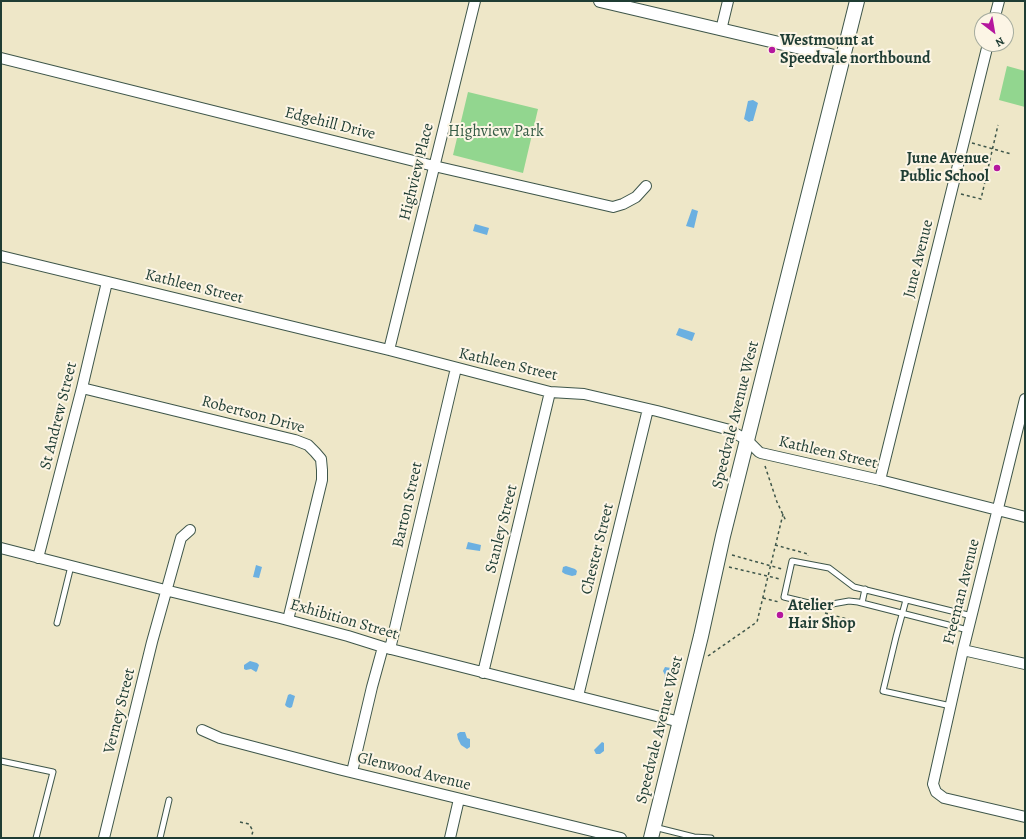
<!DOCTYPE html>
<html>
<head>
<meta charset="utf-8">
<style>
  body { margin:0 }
  #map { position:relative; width:1026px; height:839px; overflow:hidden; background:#eee7c8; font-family:Alegreya,serif }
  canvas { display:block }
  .frame { position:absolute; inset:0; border:2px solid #1f3d34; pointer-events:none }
  .north { position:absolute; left:974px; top:12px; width:40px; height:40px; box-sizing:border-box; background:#fcf5e5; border:1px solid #a4ab9e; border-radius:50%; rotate:149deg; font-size:11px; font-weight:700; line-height:16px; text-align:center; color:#1f3d34 }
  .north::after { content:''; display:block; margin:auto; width:14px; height:18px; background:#b5179e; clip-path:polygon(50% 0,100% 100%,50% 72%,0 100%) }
</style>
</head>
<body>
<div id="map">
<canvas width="1026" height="839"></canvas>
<div class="frame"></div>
<div class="north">N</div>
</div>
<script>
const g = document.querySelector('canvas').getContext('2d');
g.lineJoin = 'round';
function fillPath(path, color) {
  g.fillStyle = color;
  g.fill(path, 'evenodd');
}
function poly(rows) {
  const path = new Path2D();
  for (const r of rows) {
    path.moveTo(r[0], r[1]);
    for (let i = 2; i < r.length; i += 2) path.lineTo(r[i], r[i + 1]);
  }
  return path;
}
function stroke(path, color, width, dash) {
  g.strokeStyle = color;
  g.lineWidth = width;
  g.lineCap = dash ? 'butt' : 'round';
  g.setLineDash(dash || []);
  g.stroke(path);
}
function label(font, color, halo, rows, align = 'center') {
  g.font = font + ' Alegreya,serif';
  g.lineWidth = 4;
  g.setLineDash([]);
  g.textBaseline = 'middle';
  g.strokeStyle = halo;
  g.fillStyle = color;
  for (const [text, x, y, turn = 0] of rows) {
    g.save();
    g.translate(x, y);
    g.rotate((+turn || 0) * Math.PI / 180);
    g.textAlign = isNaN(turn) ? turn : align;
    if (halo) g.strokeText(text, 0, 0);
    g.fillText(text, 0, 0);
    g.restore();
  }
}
const green = poly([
  [1007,66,1025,71,1025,107,999,100],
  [468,92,538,109,523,173,453,155]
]);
const water = poly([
  [753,100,758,103,753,121,751,121,749,122,744,119,748,101],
  [692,209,698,211,694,228,686,226],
  [475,224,489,228,487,235,473,231],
  [679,328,695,333,692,341,676,335],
  [468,542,481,545,480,551,466,549],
  [256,565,262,567,259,578,253,577],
  [566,566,575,569,577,571,576,575,572,576,565,574,562,572,563,567],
  [250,661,257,663,259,665,257,671,256,672,251,669,246,670,244,669,244,665],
  [665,667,671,668,672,670,670,679,666,681,664,680,665,675,663,671],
  [290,694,295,696,292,707,290,708,287,707,285,705,288,695],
  [460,732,465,732,467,738,470,739,470,747,467,749,461,745,458,739,457,734],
  [602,742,604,743,604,751,600,754,596,754,594,750]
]);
const path = poly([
  [972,143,1011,154],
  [961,194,981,199,998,125],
  [765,466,777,502,786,521],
  [775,545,808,554,808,556],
  [732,555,782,569],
  [729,567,780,579],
  [763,598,779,602],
  [825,613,851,620],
  [708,656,757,622,783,514],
  [240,822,249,824,253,831,251,838]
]);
const service = poly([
  [906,600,896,637,883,691,951,706],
  [862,603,865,589],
  [57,623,71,566],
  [968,630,858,602,849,601,821,606,784,597,792,561,829,568,854,587,972,616],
  [1,761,53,772,36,838],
  [654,827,694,837,711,838],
  [160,838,169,800]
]);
const minor = poly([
  [994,20,999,1],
  [721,30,728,1],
  [1,58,434,166,613,207,623,204,636,197,646,186],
  [1,256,389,350,550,392,584,394,657,411,730,430,748,441,759,452,761,453,880,480,1025,517],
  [389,350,475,1],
  [82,388,295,440,308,445,315,452,321,459,322,470,322,480,288,620],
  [1025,399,963,650,933,784,936,792,944,798,1025,817],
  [880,480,988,44],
  [1,548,173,592,280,618,348,636,383,647,680,722],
  [38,558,82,388,107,282],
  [390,649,456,368],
  [963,650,1025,664],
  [483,673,550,392],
  [578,696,648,409],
  [202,730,220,738,338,769,621,838],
  [352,772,372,687,383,647],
  [104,838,152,642,181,538,190,530],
  [450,838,459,799]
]);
const tertiary = poly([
  [600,1,843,58]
]);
const secondary = poly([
  [651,838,701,636,723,536,857,1]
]);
const markers = [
  [772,50,4,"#b5179e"],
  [997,168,4,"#b5179e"],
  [780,615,4,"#b5179e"]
];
const poiNames = [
  ["Westmount at",780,41],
  ["Speedvale northbound",780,59],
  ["June Avenue",989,159,"right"],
  ["Public School",989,177,"right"],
  ["Atelier",788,606],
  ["Hair Shop",788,624]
];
const streetNames = [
  ["Edgehill Drive",330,124,14],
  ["Highview Place",417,172,-76],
  ["June Avenue",919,259,-76],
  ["Kathleen Street",194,287,14],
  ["Kathleen Street",508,365,13],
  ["Robertson Drive",253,415,15],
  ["Speedvale Avenue West",736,415,-76],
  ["St Andrew Street",59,416,-76],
  ["Kathleen Street",828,453,13],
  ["Barton Street",408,505,-77],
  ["Stanley Street",502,529,-76],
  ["Chester Street",598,549,-76],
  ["Freeman Avenue",962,592,-76],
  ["Exhibition Street",344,620,16],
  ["Verney Street",120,711,-76],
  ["Speedvale Avenue West",660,730,-76],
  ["Glenwood Avenue",414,772,14]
];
const parkNames = [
  ["Highview Park",496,132]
];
fillPath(green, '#92d68f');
fillPath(water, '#6bb0e1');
stroke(service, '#3e564a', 7);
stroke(minor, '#3e564a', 12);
stroke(tertiary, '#3e564a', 14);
stroke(secondary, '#3e564a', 16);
stroke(path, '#3e564a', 1.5, [3, 3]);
stroke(service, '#fff', 5);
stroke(minor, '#fff', 10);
stroke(tertiary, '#fff', 12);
stroke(secondary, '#fff', 14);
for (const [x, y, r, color] of markers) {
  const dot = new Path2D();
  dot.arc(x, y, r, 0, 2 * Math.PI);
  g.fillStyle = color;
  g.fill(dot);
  stroke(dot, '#fcf5e5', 1.5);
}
label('bold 16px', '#1f3d34', '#fcf5e5', poiNames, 'left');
label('16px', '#1f3d34', '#fcf5e5', streetNames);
label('16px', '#365c46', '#fcf5e5', parkNames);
</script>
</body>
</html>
